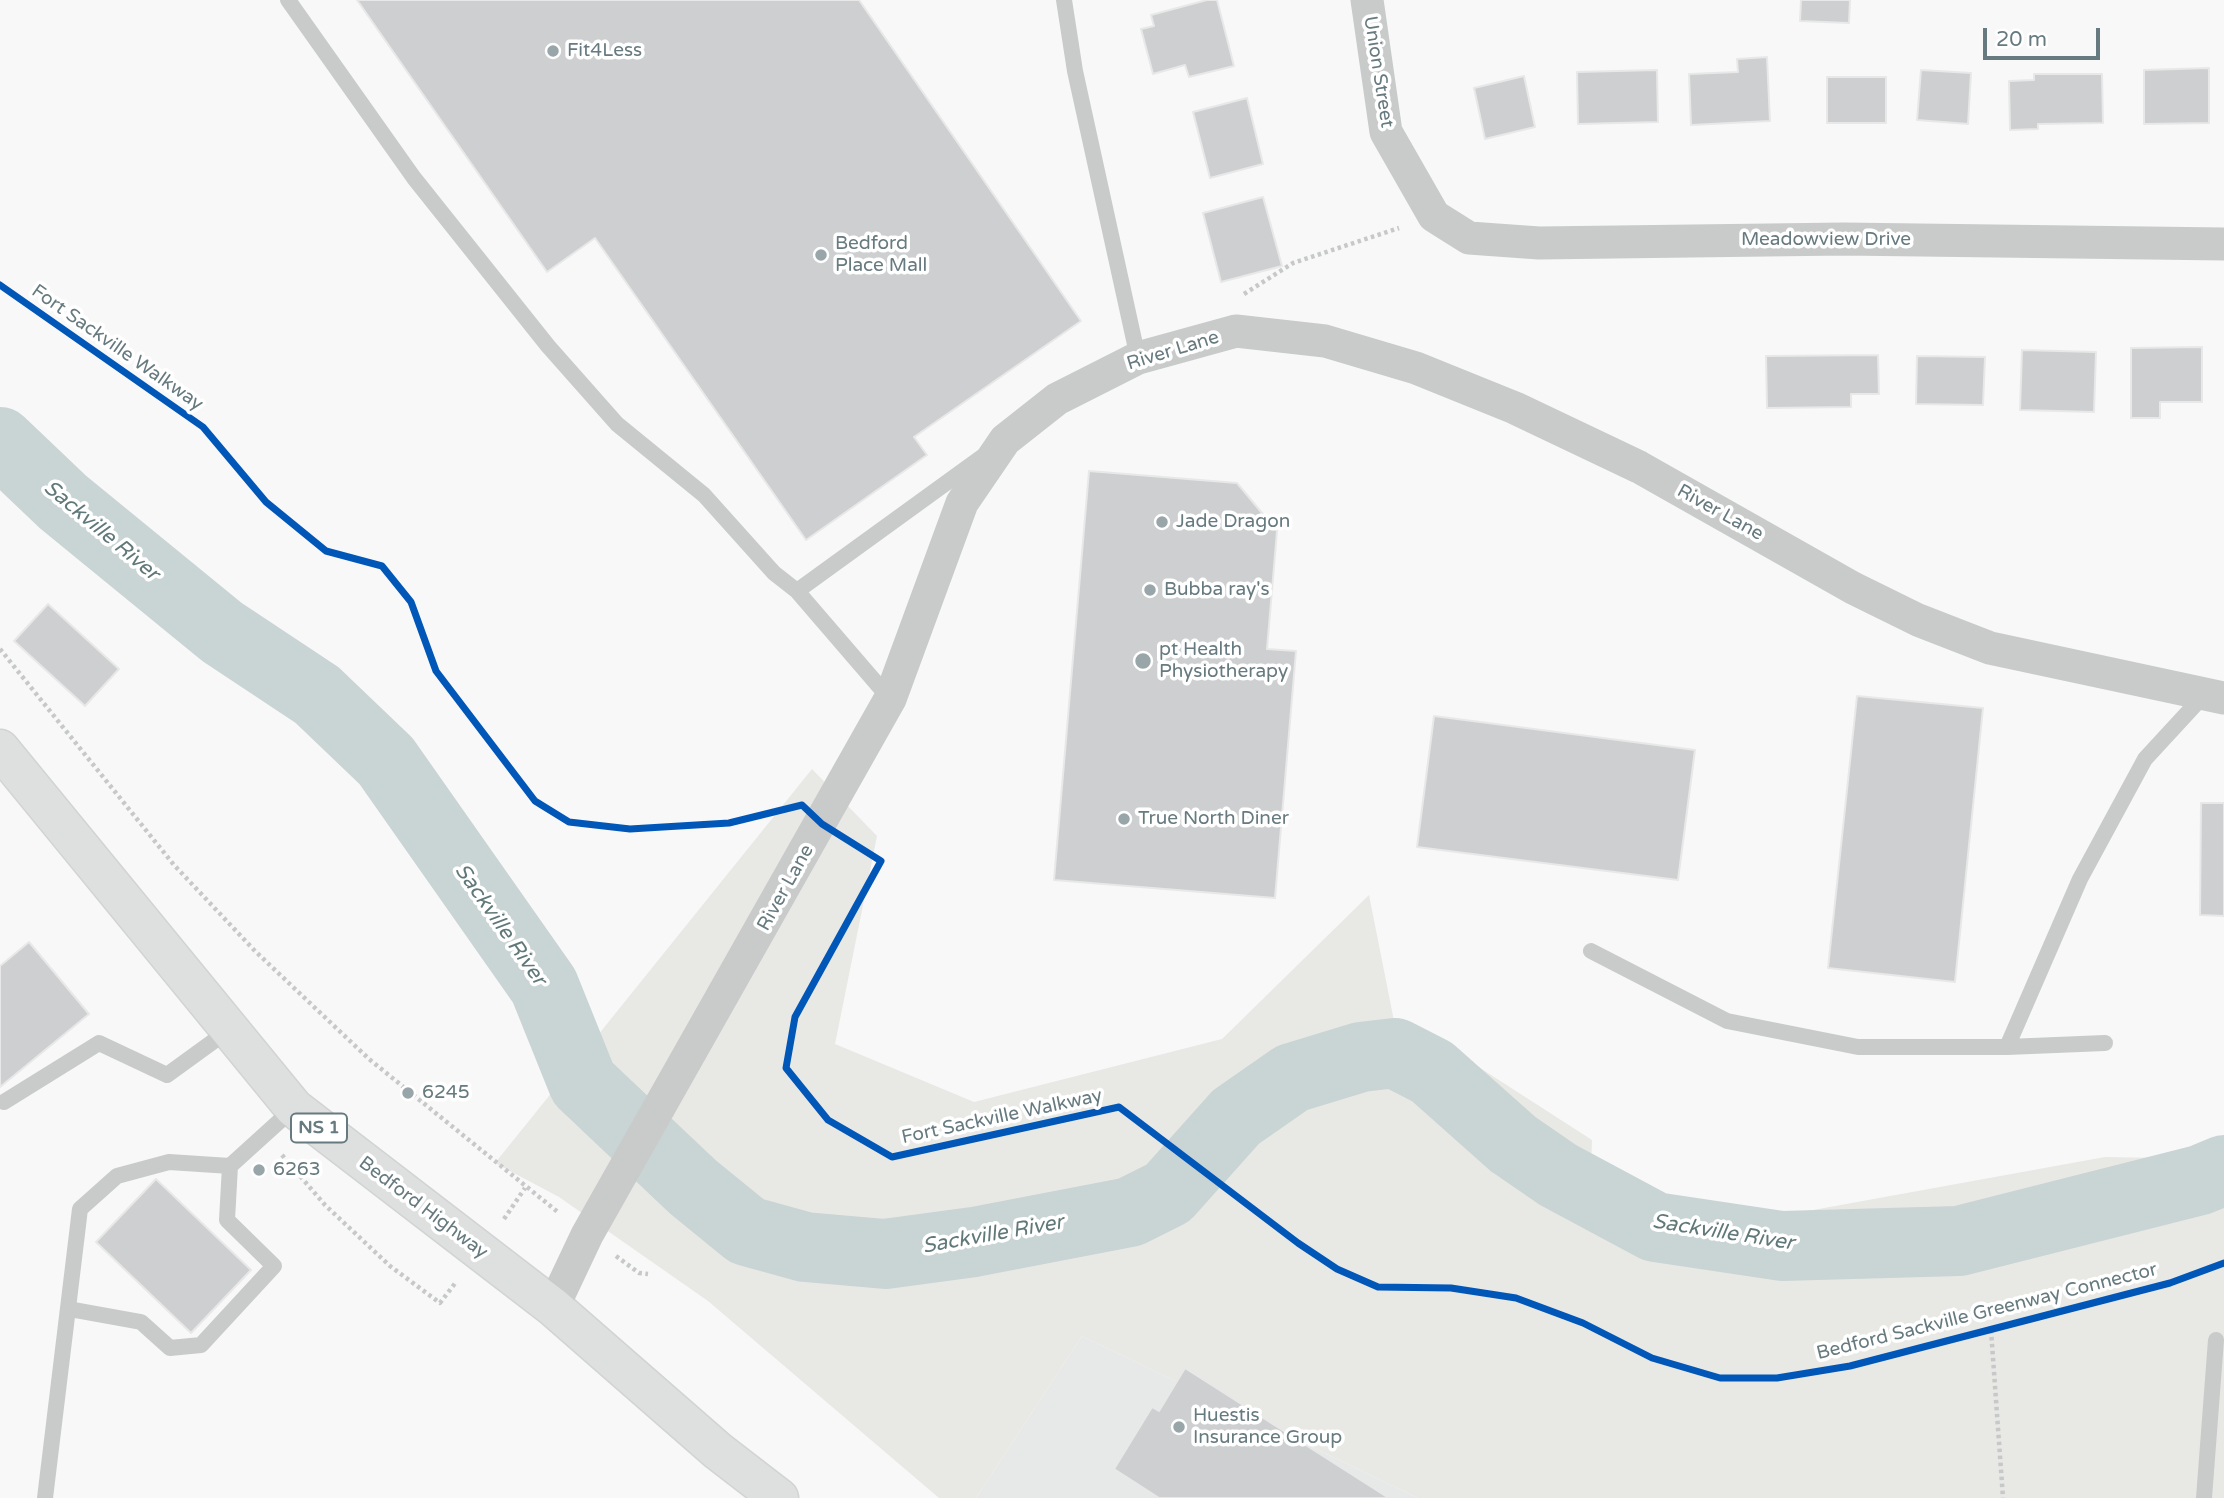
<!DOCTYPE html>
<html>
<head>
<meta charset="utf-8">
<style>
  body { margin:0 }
  #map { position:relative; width:2224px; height:1498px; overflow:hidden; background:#f8f8f8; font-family:"Varela Round",sans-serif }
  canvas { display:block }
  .scale { position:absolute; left:1983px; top:28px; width:117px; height:32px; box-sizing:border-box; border:4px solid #667a7f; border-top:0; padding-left:9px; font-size:21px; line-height:24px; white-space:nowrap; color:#667a7f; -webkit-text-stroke:5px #fff; paint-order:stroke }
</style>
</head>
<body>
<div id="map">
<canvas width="2224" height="1498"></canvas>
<div class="scale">20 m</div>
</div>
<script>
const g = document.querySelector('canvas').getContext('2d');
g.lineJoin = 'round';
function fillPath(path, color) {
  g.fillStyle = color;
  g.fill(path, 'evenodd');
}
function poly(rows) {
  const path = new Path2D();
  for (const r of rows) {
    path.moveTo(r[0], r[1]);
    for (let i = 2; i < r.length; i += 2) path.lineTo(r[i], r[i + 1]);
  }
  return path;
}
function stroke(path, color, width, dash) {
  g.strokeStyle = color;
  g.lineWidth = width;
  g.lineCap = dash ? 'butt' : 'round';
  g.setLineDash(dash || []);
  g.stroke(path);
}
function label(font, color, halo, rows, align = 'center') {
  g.font = font + ' "Varela Round",sans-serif';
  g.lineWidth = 7;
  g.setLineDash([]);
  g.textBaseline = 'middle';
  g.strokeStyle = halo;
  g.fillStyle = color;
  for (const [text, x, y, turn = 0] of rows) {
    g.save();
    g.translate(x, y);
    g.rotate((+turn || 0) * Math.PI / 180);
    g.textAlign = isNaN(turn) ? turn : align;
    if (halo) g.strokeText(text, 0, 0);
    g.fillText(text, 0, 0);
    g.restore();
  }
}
const built = poly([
  [1082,1336,1418,1498,976,1498]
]);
const green = poly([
  [812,769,877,836,835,1044,974,1102,1222,1039,1369,895,1394,1021,1474,1064,1592,1140,1590,1199,1651,1213,1780,1216,2105,1157,2224,1159,2224,1498,1418,1498,1082,1336,976,1498,939,1498,708,1301,559,1197,495,1163]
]);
const river = poly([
  [0,442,63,502,222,632,317,695,386,761,544,986,583,1083,693,1187,747,1231,805,1247,885,1254,974,1242,1130,1212,1168,1193,1236,1117,1292,1078,1361,1057,1395,1053,1432,1072,1513,1144,1558,1175,1655,1227,1782,1246,1959,1241,2200,1180,2224,1170]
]);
const building = poly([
  [357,0,859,0,1081,321,914,437,927,455,806,540,595,238,547,272,357,0],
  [1207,0,1217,0,1234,66,1189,77,1185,65,1153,74,1141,29,1154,26,1151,15,1207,0],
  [1801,0,1850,0,1849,23,1800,21,1801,0],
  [1767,57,1770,121,1691,125,1689,74,1738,72,1737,59,1767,57],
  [2209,68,2209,123,2144,124,2144,70,2209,68],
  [1657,70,1658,122,1578,124,1577,72,1657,70],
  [1921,70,1971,73,1968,124,1917,120,1921,70],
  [2034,74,2102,74,2103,123,2038,124,2038,129,2010,130,2009,81,2034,80,2034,74],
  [1524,76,1535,127,1485,139,1474,88,1524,76],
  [1827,77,1886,77,1886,123,1827,123,1827,77],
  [1247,98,1263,164,1210,178,1193,112,1247,98],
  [1263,197,1282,266,1221,282,1203,213,1263,197],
  [2202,347,2202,402,2160,402,2160,418,2131,418,2131,348,2202,347],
  [2022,350,2096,352,2094,412,2020,410,2022,350],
  [1878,355,1879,394,1851,394,1851,407,1767,408,1766,356,1878,355],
  [1917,356,1985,357,1983,405,1916,404,1917,356],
  [1089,471,1237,483,1277,531,1267,649,1296,651,1275,898,1054,880,1089,471],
  [48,604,119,669,85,706,14,641,48,604],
  [1857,696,1983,708,1955,982,1828,968,1857,696],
  [1434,716,1695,750,1678,880,1417,847,1434,716],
  [2201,803,2224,803,2224,916,2200,915,2201,803],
  [29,942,89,1014,0,1087,0,966,29,942],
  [156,1179,251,1270,191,1333,96,1242,156,1179],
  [1185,1368,1389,1498,1159,1498,1114,1469,1152,1407,1159,1411,1185,1368]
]);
const path = poly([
  [0,285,203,427,266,502,326,551,382,566,411,602,436,671,535,801,569,822,630,829,729,823,785,809],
  [1244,294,1293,263,1399,228],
  [0,649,174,865,255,951,369,1059,559,1213],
  [850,842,881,861,795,1017,786,1068,828,1120,892,1157,1119,1107,1298,1243],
  [282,1155,325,1205,390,1266,440,1303,456,1282],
  [504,1219,525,1188],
  [616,1256,639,1273,648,1274],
  [1991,1330,2003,1498]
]);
const lane = poly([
  [288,0,414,178,548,346,617,424,704,495,774,573,797,591,890,699],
  [1064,0,1075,71,1138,358],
  [797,591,982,457],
  [1591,951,1727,1021,1858,1047,2007,1047,2105,1043],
  [2007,1047,2080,879,2145,759,2204,695],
  [4,1102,99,1043,167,1075,229,1030],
  [69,1309,141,1322,170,1348,201,1345,274,1266,227,1220,230,1166],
  [45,1498,80,1209,117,1176,169,1162,230,1166,294,1108],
  [2204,1498,2216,1340]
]);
const street = poly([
  [1367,0,1386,132,1434,216,1469,238,1539,243,1844,239,2224,244],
  [553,1307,587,1235,890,699,962,503,1005,440,1057,399,1138,358,1236,331,1325,341,1416,368,1515,408,1639,467,1853,588,1918,620,1990,648,2224,698]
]);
const primary = poly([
  [0,749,294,1108,553,1307,718,1451,779,1498]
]);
const cycleway = poly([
  [0,285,203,427,266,502,326,551,382,566,411,602,436,671,535,801,569,822,630,829,729,823,802,805,822,824,881,861,795,1017,786,1068,828,1120,892,1157,1119,1107,1298,1243,1337,1269,1378,1287,1451,1288,1516,1298,1583,1323,1652,1358,1720,1378,1777,1378,1850,1366,2170,1283,2224,1263]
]);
const markers = [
  [553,51,7,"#99a6a9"],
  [821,255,7,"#99a6a9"],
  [1162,522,7,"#99a6a9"],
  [1150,590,7,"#99a6a9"],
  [1143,661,9,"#99a6a9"],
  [1124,819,7,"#99a6a9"],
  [408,1093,7,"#99a6a9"],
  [259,1170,7,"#99a6a9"],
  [1179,1427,7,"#99a6a9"]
];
const shields = [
  [319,1128,56]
];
const shieldNames = [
  ["NS 1",319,1128]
];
const poiNames = [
  ["Fit4Less",567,51],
  ["Bedford",835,244],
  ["Place Mall",835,266],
  ["Jade Dragon",1176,522],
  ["Bubba ray's",1164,590],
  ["pt Health",1159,650],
  ["Physiotherapy",1159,672],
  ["True North Diner",1138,819],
  ["6245",422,1093],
  ["6263",273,1170],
  ["Huestis",1193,1416],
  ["Insurance Group",1193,1438]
];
const streetNames = [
  ["Union Street",1378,72,81],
  ["Meadowview Drive",1826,240],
  ["Fort Sackville Walkway",117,348,35],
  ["River Lane",1173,351,-17],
  ["River Lane",1720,513,29],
  ["River Lane",786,888,-61],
  ["Fort Sackville Walkway",1002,1117,-12],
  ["Bedford Highway",423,1208,37],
  ["Bedford Sackville Greenway Connector",1987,1312,-14]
];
const waterNames = [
  ["Sackville River",101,531,40],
  ["Sackville River",500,925,55],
  ["Sackville River",1723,1233,9],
  ["Sackville River",993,1235,-10]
];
fillPath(built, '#e7e9e8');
fillPath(green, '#e8e9e5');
stroke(river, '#c9d4d4', 70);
fillPath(building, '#cdcfd0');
stroke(building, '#e8e8e8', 2);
stroke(primary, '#d2d3d4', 41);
stroke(path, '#c7c8c9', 4.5, [3.5, 3.5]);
stroke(lane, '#c9cbcb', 16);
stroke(street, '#c9cbcb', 33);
stroke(primary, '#dedfdf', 38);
stroke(cycleway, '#0057b8', 7);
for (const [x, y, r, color] of markers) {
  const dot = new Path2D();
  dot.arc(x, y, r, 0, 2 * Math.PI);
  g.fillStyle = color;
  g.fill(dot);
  stroke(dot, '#fff', 2.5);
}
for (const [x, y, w] of shields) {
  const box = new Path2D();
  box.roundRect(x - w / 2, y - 14.5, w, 29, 5);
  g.fillStyle = '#fff';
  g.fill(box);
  stroke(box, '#667a7f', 2);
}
label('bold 18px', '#667a7f', null, shieldNames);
label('19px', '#667a7f', '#fff', poiNames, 'left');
label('19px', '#667a7f', '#fff', streetNames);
label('italic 21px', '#617879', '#fff', waterNames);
</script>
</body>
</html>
